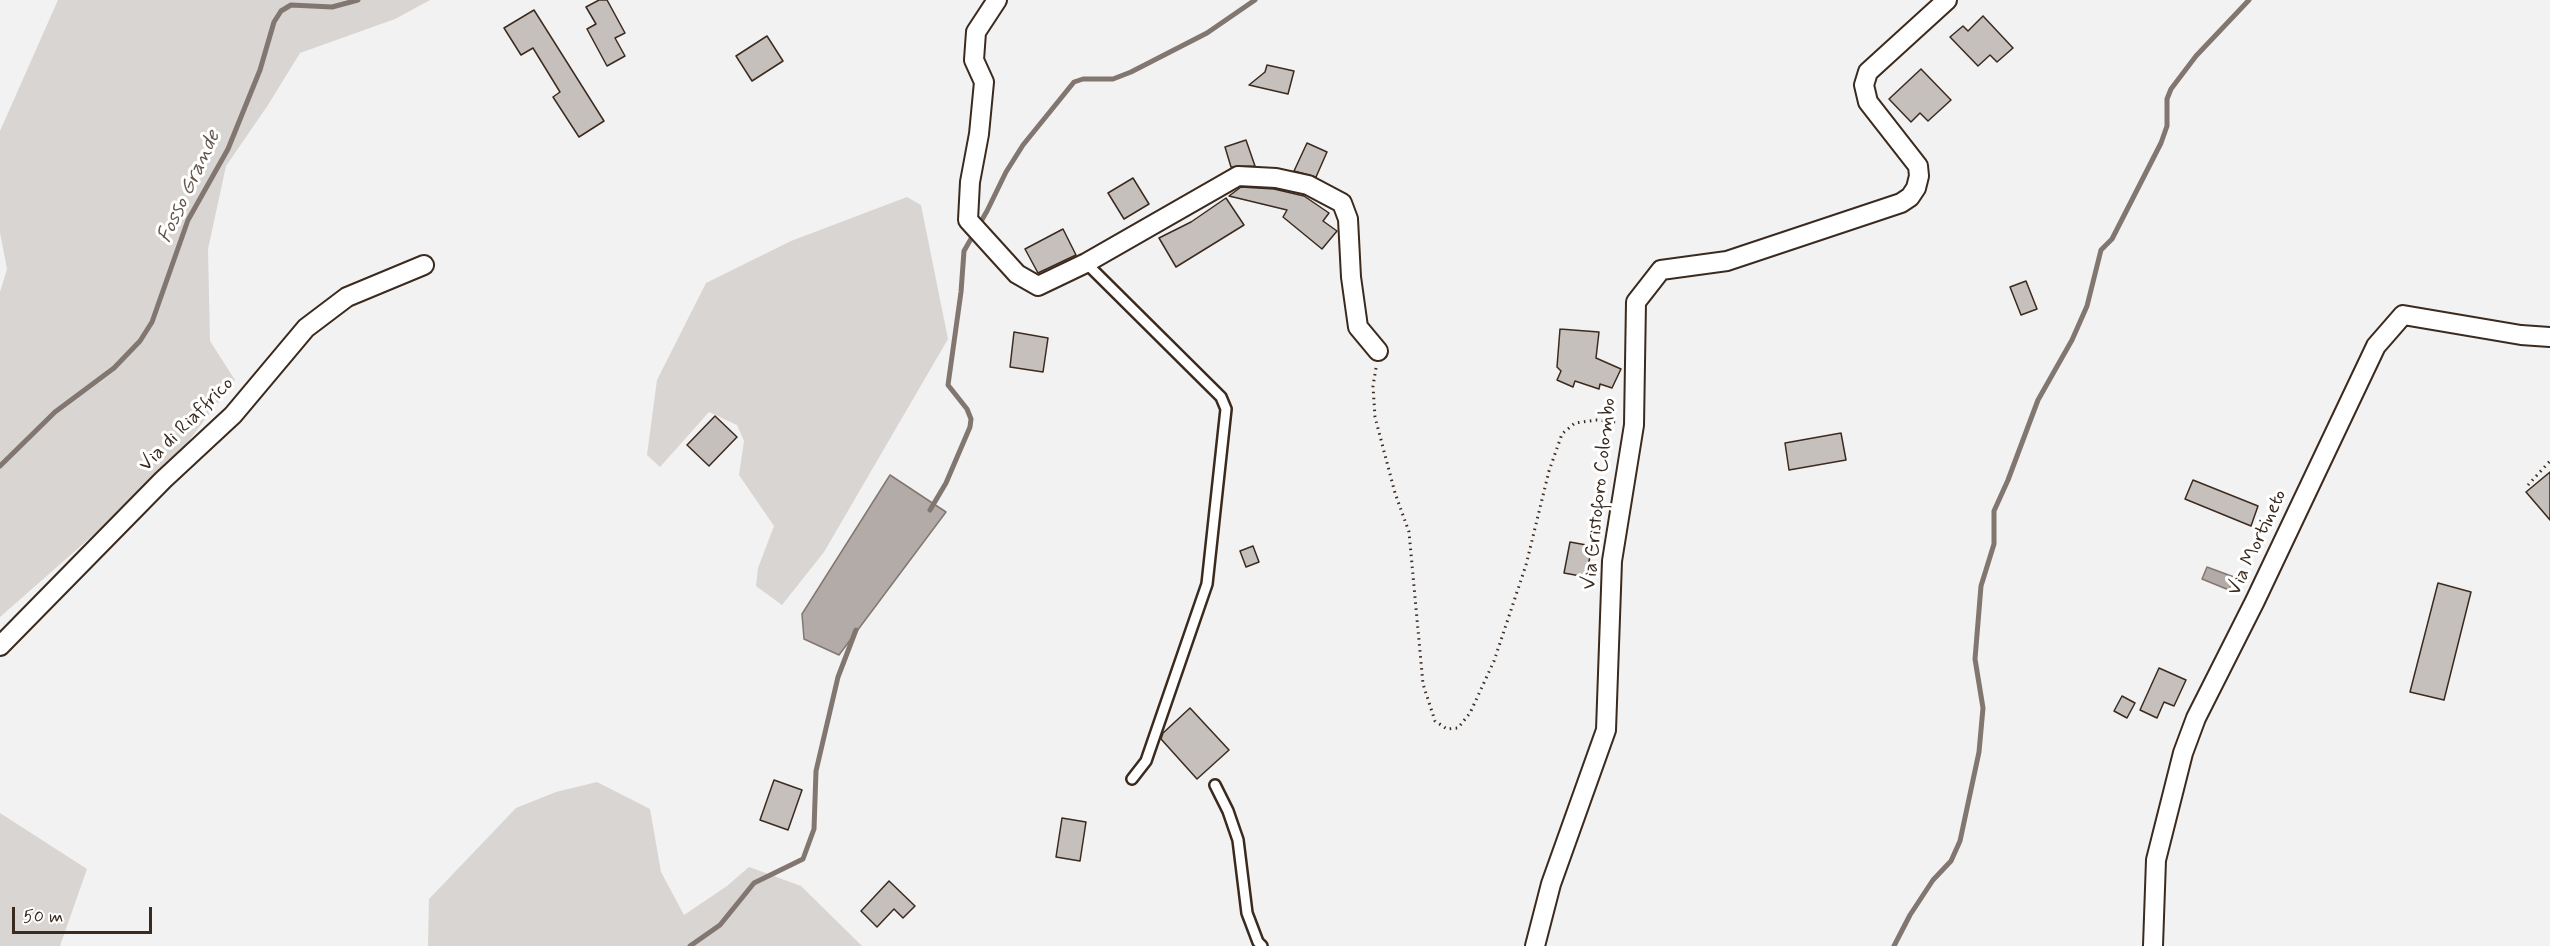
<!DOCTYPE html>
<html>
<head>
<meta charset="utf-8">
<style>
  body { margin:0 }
  #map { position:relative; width:2550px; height:946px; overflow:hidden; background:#f3f2f2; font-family:Mynerve,sans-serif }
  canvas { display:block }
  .scale { position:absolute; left:12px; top:907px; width:140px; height:27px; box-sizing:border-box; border:3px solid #3b2a1e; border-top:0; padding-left:8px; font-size:18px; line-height:21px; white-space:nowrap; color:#3b2a1e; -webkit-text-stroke:4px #fff; paint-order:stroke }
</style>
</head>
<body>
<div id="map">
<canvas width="2550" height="946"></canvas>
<div class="scale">50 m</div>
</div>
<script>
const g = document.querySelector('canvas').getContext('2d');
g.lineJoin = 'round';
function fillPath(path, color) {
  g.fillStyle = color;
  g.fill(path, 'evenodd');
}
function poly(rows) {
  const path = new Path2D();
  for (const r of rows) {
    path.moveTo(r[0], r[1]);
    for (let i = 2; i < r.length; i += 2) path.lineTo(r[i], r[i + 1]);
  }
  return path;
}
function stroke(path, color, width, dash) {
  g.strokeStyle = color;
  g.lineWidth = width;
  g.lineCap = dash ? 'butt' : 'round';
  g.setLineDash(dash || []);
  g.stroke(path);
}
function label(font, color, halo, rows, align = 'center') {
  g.font = font + ' Mynerve,sans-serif';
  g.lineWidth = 6;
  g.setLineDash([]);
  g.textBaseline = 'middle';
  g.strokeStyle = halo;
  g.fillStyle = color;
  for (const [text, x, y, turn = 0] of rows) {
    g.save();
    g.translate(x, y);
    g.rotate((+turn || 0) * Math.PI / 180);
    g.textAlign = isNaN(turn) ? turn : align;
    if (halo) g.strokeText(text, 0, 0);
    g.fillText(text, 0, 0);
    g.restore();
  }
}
const green = poly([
  [58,0,430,0,395,19,300,53,268,105,226,166,208,249,210,341,235,380,165,472,0,617,0,292,7,269,0,233,0,131],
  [907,197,921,205,948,339,824,552,782,605,756,586,758,568,774,526,739,475,744,441,737,425,709,412,660,467,647,455,657,380,706,283,791,241],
  [597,782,650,809,661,872,684,915,727,886,749,867,801,886,862,946,428,946,429,899,516,808,556,792],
  [0,813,87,869,60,946,0,946]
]);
const water = poly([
  [890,475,946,512,839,655,804,639,802,614,890,475],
  [2207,567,2234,577,2229,590,2202,579,2207,567]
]);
const stream = poly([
  [0,466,55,412,114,368,140,341,152,322,188,220,228,149,260,70,274,22,281,11,291,5,332,7,358,0],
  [930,510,946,483,970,427,971,419,967,409,948,385,961,292,964,251,987,211,1006,172,1023,145,1074,82,1083,79,1113,79,1131,72,1207,33,1255,0],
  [690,946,720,925,754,883,803,859,814,829,816,771,838,677,856,630],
  [1894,946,1910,915,1933,880,1951,861,1960,841,1979,752,1983,708,1975,659,1981,586,1994,544,1994,511,2008,480,2038,400,2072,340,2087,306,2101,250,2112,239,2161,143,2167,126,2167,99,2171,89,2196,56,2249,0]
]);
const building = poly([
  [599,0,607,0,625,33,615,38,625,56,607,66,587,29,596,24,586,7,599,0],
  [534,10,604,121,579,137,553,97,560,92,533,48,521,55,504,28,534,10],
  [1983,16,2013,48,1997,62,1990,55,1978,66,1950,37,1963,26,1968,31,1983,16],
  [767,36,783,61,752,81,736,56,767,36],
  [1267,65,1294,71,1288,94,1249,85,1265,72,1267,65],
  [1921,69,1951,100,1928,121,1920,113,1911,122,1889,99,1921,69],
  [1246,140,1255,166,1231,167,1225,147,1246,140],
  [1307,143,1327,152,1316,177,1294,171,1307,143],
  [1133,178,1149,204,1124,219,1108,193,1133,178],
  [1241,187,1274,189,1304,196,1329,213,1323,221,1337,231,1322,249,1283,217,1287,210,1229,196,1241,187],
  [1226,198,1244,225,1176,267,1159,238,1191,222,1226,198],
  [1063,229,1076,255,1038,273,1025,249,1063,229],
  [2026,281,2037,309,2021,315,2010,287,2026,281],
  [1560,329,1599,332,1596,358,1621,369,1612,388,1600,384,1599,389,1575,381,1573,387,1557,380,1561,371,1557,367,1560,329],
  [1014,332,1048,338,1043,372,1010,367,1014,332],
  [715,416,737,437,709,466,687,445,715,416],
  [1841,433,1846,460,1789,470,1785,443,1841,433],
  [2550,472,2550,520,2526,492,2550,472],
  [2193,480,2258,506,2251,526,2185,499,2193,480],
  [1570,542,1592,546,1586,577,1564,573,1570,542],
  [1253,546,1259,562,1246,567,1240,551,1253,546],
  [2438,583,2471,592,2444,700,2410,692,2438,583],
  [2159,668,2186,680,2174,706,2164,702,2157,718,2140,710,2159,668],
  [2122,696,2135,703,2127,718,2114,711,2122,696],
  [1190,708,1229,750,1197,779,1161,739,1163,733,1190,708],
  [774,780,802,790,788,830,760,820,774,780],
  [1062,818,1086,822,1080,861,1056,857,1062,818],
  [889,881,915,906,903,918,894,909,877,927,861,911,889,881]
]);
const path = poly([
  [1376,368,1373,386,1375,417,1395,493,1409,532,1423,684,1435,721,1447,729,1458,728,1470,713,1494,661,1526,565,1549,471,1562,434,1575,423,1597,420,1616,422],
  [2528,485,2550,461]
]);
const lane = poly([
  [1086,263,1221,397,1226,409,1207,584,1146,761,1132,779],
  [1215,785,1228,811,1238,840,1247,913,1258,942,1262,946]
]);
const street = poly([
  [997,0,976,32,974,60,984,82,979,134,970,182,968,220,1017,274,1038,286,1086,263,1238,176,1276,178,1308,185,1342,203,1348,219,1351,277,1358,327,1378,351],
  [0,646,163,480,233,415,306,328,347,297,424,265],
  [1535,946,1551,884,1606,730,1612,561,1634,425,1636,302,1661,270,1727,261,1901,203,1910,197,1916,188,1919,176,1918,166,1868,102,1864,85,1868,72,1947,0],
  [2153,946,2156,860,2183,753,2196,718,2255,601,2376,346,2403,315,2521,335,2550,337]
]);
const streetNames = [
  ["Via di Riaffrico",187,425,-45],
  ["Via Cristoforo Colombo",1600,494,-84],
  ["Via Mortineto",2258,543,-65]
];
const waterNames = [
  ["Fosso Grande",190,187,-65]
];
fillPath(green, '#d8d5d2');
fillPath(water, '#b2aba7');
stroke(water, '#827770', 1.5);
stroke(stream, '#827770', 5);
fillPath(building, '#c6c0bd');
stroke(building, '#3b2a1e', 1.5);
stroke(lane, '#3b2a1e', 14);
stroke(street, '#3b2a1e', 22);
stroke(path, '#3b2a1e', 3, [1.5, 4.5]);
stroke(lane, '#fff', 9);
stroke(street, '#fff', 18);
label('20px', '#3b2a1e', '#fff', streetNames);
label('italic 21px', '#65574e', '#fff', waterNames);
</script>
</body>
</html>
